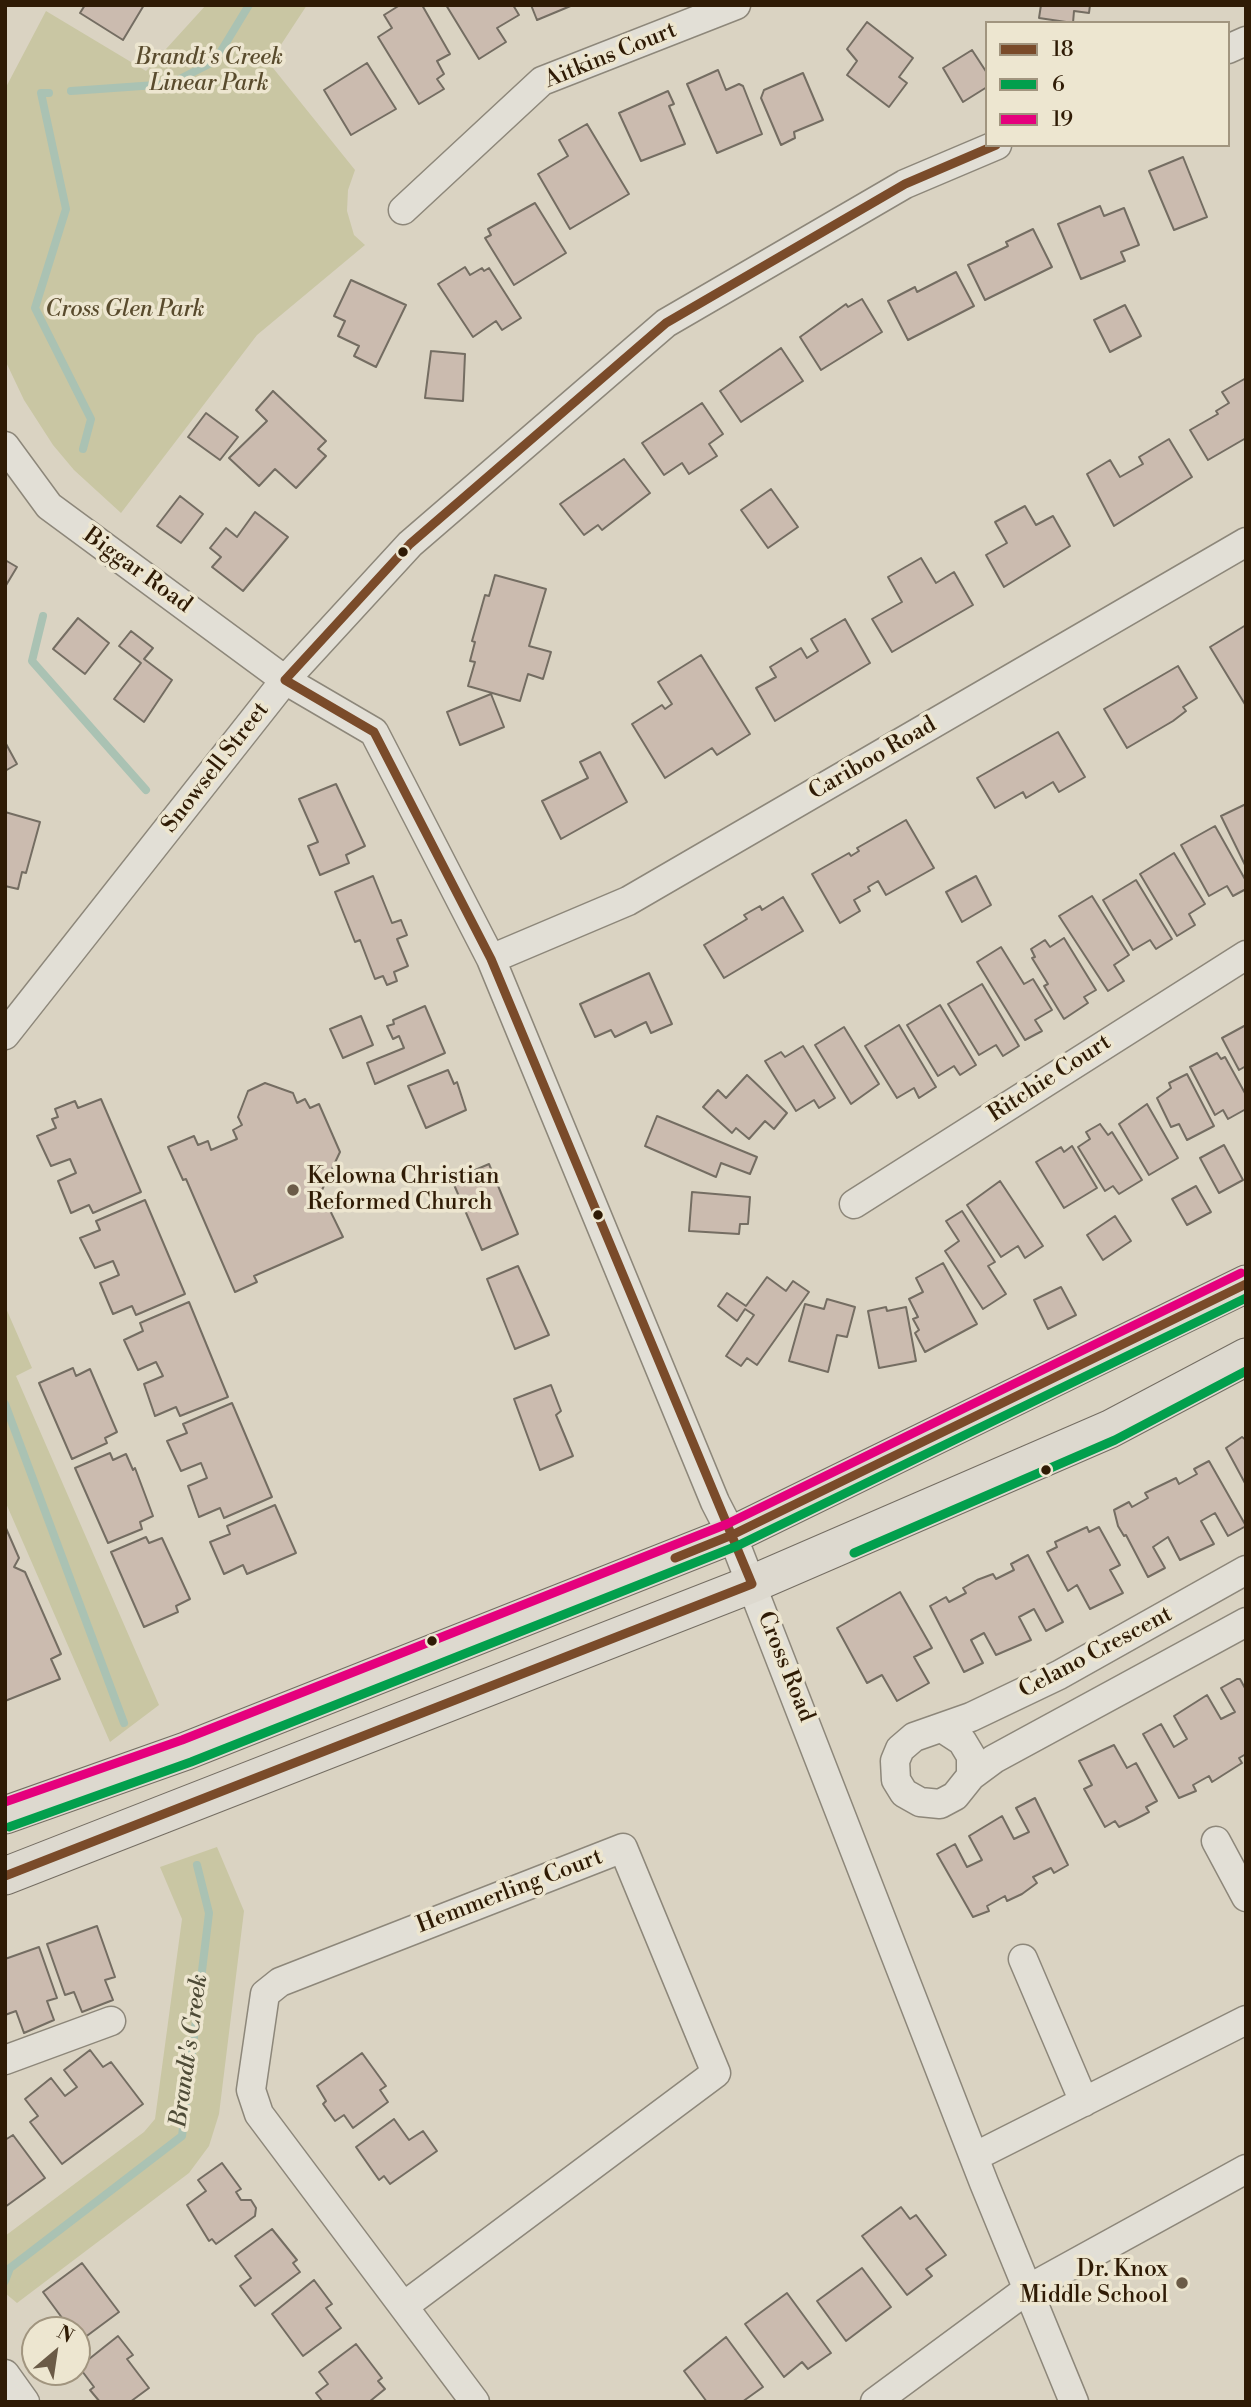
<!DOCTYPE html>
<html>
<head>
<meta charset="utf-8">
<style>
  body { margin:0 }
  #map { position:relative; width:1251px; height:2407px; overflow:hidden; background:#dad3c2; font-family:"Libre Bodoni",serif }
  canvas { display:block }
  .frame { position:absolute; inset:0; border:7px solid #2f1b05; pointer-events:none }
  .legend { position:absolute; left:985px; top:21px; width:245px; height:126px; box-sizing:border-box; background:#ede6d0; border:2px solid #a1957f; margin:0; padding:9px 12px; list-style:none; font-size:21px; color:#2f1b05 }
  .legend li { display:flex; align-items:center; gap:14px; height:35px }
  .legend b { width:35px; border:2px solid #a1957f }
  .north { position:absolute; left:21px; top:2316px; width:70px; height:70px; box-sizing:border-box; background:#ede6d0; border:2px solid #a1957f; border-radius:50%; rotate:29deg; font-size:19px; font-weight:700; line-height:28px; text-align:center; color:#2f1b05 }
  .north::after { content:''; display:block; margin:auto; width:24px; height:32px; background:#6b5b47; clip-path:polygon(50% 0,100% 100%,50% 72%,0 100%) }
</style>
</head>
<body>
<div id="map">
<canvas width="1251" height="2407"></canvas>
<div class="frame"></div>
<ul class="legend">
<li><b style="height:9px;background:#7a4b2a"></b>18</li>
<li><b style="height:9px;background:#029f4d"></b>6</li>
<li><b style="height:9px;background:#e5007d"></b>19</li>
</ul>
<div class="north">N</div>
</div>
<script>
const g = document.querySelector('canvas').getContext('2d');
g.lineJoin = 'round';
function fillPath(path, color) {
  g.fillStyle = color;
  g.fill(path, 'evenodd');
}
function poly(rows) {
  const path = new Path2D();
  for (const r of rows) {
    path.moveTo(r[0], r[1]);
    for (let i = 2; i < r.length; i += 2) path.lineTo(r[i], r[i + 1]);
  }
  return path;
}
function stroke(path, color, width, dash) {
  g.strokeStyle = color;
  g.lineWidth = width;
  g.lineCap = dash ? 'butt' : 'round';
  g.setLineDash(dash || []);
  g.stroke(path);
}
function label(font, color, halo, rows, align = 'center') {
  g.font = font + ' "Libre Bodoni",serif';
  g.lineWidth = 7;
  g.setLineDash([]);
  g.textBaseline = 'middle';
  g.strokeStyle = halo;
  g.fillStyle = color;
  for (const [text, x, y, turn = 0] of rows) {
    g.save();
    g.translate(x, y);
    g.rotate((+turn || 0) * Math.PI / 180);
    g.textAlign = isNaN(turn) ? turn : align;
    if (halo) g.strokeText(text, 0, 0);
    g.fillText(text, 0, 0);
    g.restore();
  }
}
const green = poly([
  [206,5,307,5,269,63,355,170,348,190,347,211,354,235,365,245,257,335,121,513,74,470,53,445,24,400,5,360,5,89,46,11,146,71],
  [5,1306,32,1368,16,1376,159,1705,110,1742,5,1501],
  [217,1847,244,1911,219,2114,209,2146,189,2173,17,2303,5,2293,5,2236,144,2132,155,2119,182,1919,160,1867]
]);
const stream = poly([
  [71,91,170,84,215,61,249,5],
  [49,93,41,93,66,209,35,308,91,419,83,449],
  [43,616,32,661,146,790],
  [5,1404,124,1723],
  [5,2281,10,2268,182,2136,209,1913,197,1865]
]);
const building = poly([
  [85,5,144,5,123,40,80,13,85,5],
  [400,5,422,5,450,54,437,61,444,74,437,79,444,89,419,104,378,37,392,28,384,15,400,5],
  [446,5,513,5,519,15,497,28,506,42,479,59,446,5],
  [531,5,573,5,537,20,531,5],
  [1041,5,1090,5,1089,13,1074,11,1073,23,1039,18,1041,5],
  [867,22,913,58,899,77,907,83,889,107,847,75,857,61,847,49,867,22],
  [972,50,987,73,987,87,963,102,943,68,972,50],
  [367,63,396,109,351,135,324,90,367,63],
  [718,70,726,90,739,84,743,86,762,134,717,153,687,84,718,70],
  [803,73,823,120,794,132,795,138,781,145,761,98,764,90,803,73],
  [668,91,674,104,669,106,685,144,641,161,619,113,668,91],
  [587,124,629,194,570,229,538,174,568,156,559,140,587,124],
  [1183,157,1207,217,1174,230,1149,171,1183,157],
  [535,203,566,253,514,285,485,238,491,235,488,229,535,203],
  [1100,206,1104,216,1124,208,1139,245,1121,252,1125,261,1081,279,1058,224,1100,206],
  [1033,229,1052,267,985,300,968,265,1008,246,1006,242,1033,229],
  [465,267,470,275,482,268,484,271,489,268,521,318,502,330,496,321,473,337,438,284,465,267],
  [956,272,974,306,908,340,888,301,915,287,917,292,956,272],
  [351,280,406,305,376,367,354,356,359,346,338,336,345,321,334,316,351,280],
  [862,299,882,332,821,370,800,337,846,304,848,307,862,299],
  [1125,305,1141,336,1110,352,1094,320,1125,305],
  [781,348,803,381,741,422,720,391,781,348],
  [431,351,465,354,463,401,425,398,431,351],
  [1246,378,1246,438,1208,460,1190,430,1218,414,1216,411,1229,403,1222,392,1246,378],
  [273,391,326,441,318,449,326,456,296,488,275,469,259,486,229,458,267,421,256,410,273,391],
  [702,403,723,434,709,444,717,456,689,474,682,463,664,475,642,443,702,403],
  [206,413,238,437,220,460,188,437,206,413],
  [1169,439,1192,477,1114,526,1087,474,1110,460,1120,477,1143,464,1139,457,1169,439],
  [624,459,650,493,602,530,598,525,584,535,560,504,624,459],
  [771,489,798,527,768,548,741,510,771,489],
  [180,496,203,514,181,543,157,526,180,496],
  [1025,506,1036,525,1053,516,1070,546,1004,587,986,555,1007,543,995,522,1025,506],
  [255,512,288,537,243,591,212,567,221,557,210,548,226,528,237,537,255,512],
  [921,558,936,583,954,572,973,605,892,652,872,619,902,602,888,577,921,558],
  [5,560,17,567,5,587,5,560],
  [495,575,546,589,529,646,551,652,543,679,528,674,520,701,468,686,475,662,470,661,475,642,472,641,485,595,489,596,495,575],
  [78,618,109,643,85,674,53,649,78,618],
  [845,619,870,663,775,721,756,688,776,677,770,667,801,648,807,658,818,651,811,639,845,619],
  [1246,625,1246,706,1210,647,1246,625],
  [131,631,153,648,144,659,172,680,144,722,114,699,141,663,119,646,131,631],
  [701,655,750,734,717,755,712,748,665,778,632,724,662,705,665,709,672,704,658,682,701,655],
  [1178,666,1197,698,1183,707,1186,711,1173,721,1127,748,1104,709,1178,666],
  [491,694,504,727,460,745,447,712,491,694],
  [1058,732,1085,777,1059,792,1053,782,1026,798,1023,792,995,808,977,778,1058,732],
  [5,742,17,764,5,771,5,742],
  [600,752,627,802,561,839,542,801,588,778,580,762,600,752],
  [336,784,365,846,346,855,349,863,320,875,308,846,318,842,299,799,336,784],
  [1246,804,1246,867,1221,816,1246,804],
  [5,812,40,822,26,873,22,872,18,889,5,886,5,812],
  [906,820,934,868,886,895,878,881,868,887,870,891,854,900,860,911,840,923,812,874,849,853,851,856,859,851,857,848,906,820],
  [1215,826,1246,881,1246,889,1233,896,1227,886,1209,896,1181,845,1215,826],
  [1174,853,1205,904,1189,914,1195,925,1177,936,1140,874,1174,853],
  [373,876,392,923,401,920,407,935,397,939,408,966,394,972,397,981,387,985,383,976,375,979,360,940,355,942,335,892,373,876],
  [976,876,991,905,962,922,946,892,976,876],
  [1136,880,1172,939,1156,949,1150,940,1133,950,1103,900,1136,880],
  [1092,896,1129,955,1114,965,1124,981,1108,991,1059,916,1092,896],
  [783,897,803,931,724,978,704,945,747,919,744,915,760,906,762,910,783,897],
  [1064,938,1096,990,1084,997,1088,1003,1064,1019,1044,986,1048,984,1032,958,1035,957,1031,949,1045,940,1050,947,1064,938],
  [1001,947,1024,984,1033,979,1052,1010,1035,1020,1042,1031,1025,1040,977,962,1001,947],
  [649,973,672,1024,651,1033,646,1022,615,1037,611,1030,595,1037,580,1004,649,973],
  [982,984,1019,1046,1003,1056,996,1045,979,1055,948,1004,982,984],
  [940,1005,976,1065,960,1075,954,1066,938,1076,907,1025,940,1005],
  [425,1006,445,1053,375,1084,367,1063,404,1048,399,1036,393,1039,387,1026,394,1024,393,1020,425,1006],
  [361,1016,373,1045,343,1058,330,1029,361,1016],
  [899,1025,936,1087,919,1098,914,1088,897,1098,865,1046,899,1025],
  [1246,1025,1246,1066,1239,1070,1222,1038,1246,1025],
  [844,1027,879,1084,851,1104,815,1045,844,1027],
  [803,1046,835,1098,819,1108,814,1100,796,1111,765,1061,781,1052,785,1057,803,1046],
  [1217,1053,1221,1059,1225,1057,1246,1095,1246,1109,1228,1119,1223,1110,1215,1115,1190,1067,1217,1053],
  [448,1070,454,1084,457,1082,466,1110,426,1128,408,1086,448,1070],
  [1187,1074,1214,1126,1187,1140,1179,1124,1171,1127,1157,1098,1171,1088,1169,1083,1187,1074],
  [747,1075,787,1113,774,1129,765,1121,749,1139,736,1128,732,1133,703,1107,718,1090,726,1098,747,1075],
  [265,1083,293,1093,297,1103,305,1099,310,1108,319,1104,340,1152,321,1192,343,1237,254,1276,257,1282,235,1292,186,1179,183,1180,168,1147,194,1136,198,1145,208,1141,211,1150,237,1139,233,1130,242,1125,238,1117,248,1091,265,1083],
  [101,1099,141,1192,93,1213,89,1205,71,1213,58,1181,76,1173,70,1159,51,1166,37,1136,56,1128,52,1119,58,1117,55,1109,75,1101,78,1108,101,1099],
  [1147,1104,1178,1158,1149,1175,1119,1124,1147,1104],
  [657,1116,757,1157,750,1174,721,1163,716,1177,645,1146,657,1116],
  [1100,1124,1108,1135,1112,1132,1142,1180,1119,1194,1113,1186,1105,1191,1078,1147,1090,1139,1086,1132,1100,1124],
  [1224,1145,1243,1180,1219,1193,1200,1158,1224,1145],
  [1072,1146,1097,1188,1064,1208,1036,1162,1061,1147,1064,1152,1072,1146],
  [489,1164,518,1234,482,1250,452,1180,489,1164],
  [1000,1181,1043,1246,1025,1258,1018,1246,1001,1257,967,1205,1000,1181],
  [1196,1186,1211,1212,1187,1225,1172,1199,1196,1186],
  [692,1192,750,1197,748,1224,740,1224,739,1234,689,1231,692,1192],
  [145,1200,185,1294,136,1315,132,1306,113,1314,100,1283,119,1275,113,1261,95,1268,80,1238,100,1230,96,1221,145,1200],
  [962,1211,995,1262,988,1266,1006,1294,983,1309,945,1251,959,1241,946,1221,962,1211],
  [1115,1216,1131,1241,1103,1260,1087,1235,1115,1216],
  [943,1263,977,1324,925,1352,915,1333,919,1330,913,1319,918,1317,909,1299,923,1292,916,1278,943,1263],
  [518,1266,549,1335,515,1349,487,1279,518,1266],
  [767,1277,786,1291,793,1281,809,1292,757,1365,747,1358,741,1366,726,1356,754,1315,745,1309,737,1321,718,1306,727,1293,746,1306,767,1277],
  [1061,1287,1076,1315,1048,1329,1034,1300,1061,1287],
  [827,1299,855,1307,847,1337,837,1335,828,1372,789,1361,805,1304,824,1309,827,1299],
  [189,1302,228,1397,180,1416,176,1407,155,1416,144,1384,163,1376,156,1362,138,1370,124,1340,143,1331,140,1323,189,1302],
  [886,1307,887,1311,906,1307,916,1361,879,1368,868,1311,886,1307],
  [73,1368,76,1376,90,1369,117,1432,105,1438,107,1443,72,1459,39,1383,73,1368],
  [551,1385,561,1411,556,1415,573,1456,540,1470,514,1399,551,1385],
  [232,1403,272,1497,224,1518,220,1508,199,1517,188,1486,207,1478,201,1463,181,1471,167,1441,187,1433,183,1424,232,1403],
  [1242,1437,1246,1440,1246,1485,1226,1448,1242,1437],
  [110,1453,113,1460,126,1454,133,1470,135,1468,153,1516,140,1522,142,1529,108,1543,75,1468,110,1453],
  [1209,1461,1246,1526,1228,1536,1215,1513,1201,1521,1214,1544,1180,1560,1168,1537,1153,1547,1165,1568,1148,1577,1126,1535,1124,1536,1118,1526,1114,1510,1129,1502,1132,1507,1148,1498,1145,1493,1176,1478,1179,1484,1197,1474,1194,1469,1209,1461],
  [275,1505,296,1553,247,1574,243,1565,224,1574,210,1542,230,1534,227,1526,275,1505],
  [5,1526,19,1558,14,1567,25,1572,61,1654,51,1659,60,1679,5,1701,5,1526],
  [1087,1527,1089,1532,1099,1527,1120,1565,1110,1570,1123,1593,1090,1609,1077,1585,1068,1591,1047,1552,1057,1547,1055,1542,1087,1527],
  [146,1537,149,1543,162,1538,190,1599,176,1606,178,1612,144,1627,111,1552,146,1537],
  [1028,1555,1063,1622,1046,1631,1034,1609,1019,1617,1031,1640,996,1655,984,1633,971,1640,983,1663,964,1672,930,1606,946,1597,949,1602,966,1593,963,1588,977,1580,993,1574,996,1579,1014,1570,1011,1564,1028,1555],
  [900,1592,932,1648,914,1657,929,1683,897,1701,882,1675,867,1683,837,1628,900,1592],
  [1237,1679,1240,1679,1246,1690,1246,1754,1239,1758,1242,1763,1212,1782,1209,1776,1193,1785,1196,1791,1179,1798,1143,1734,1161,1724,1174,1747,1187,1739,1174,1716,1207,1695,1221,1719,1235,1712,1221,1688,1237,1679],
  [1114,1745,1127,1768,1136,1763,1157,1801,1146,1807,1149,1812,1134,1820,1119,1827,1115,1821,1105,1827,1084,1789,1092,1785,1079,1761,1114,1745],
  [1035,1798,1068,1865,1054,1873,1051,1868,1033,1877,1037,1883,1022,1894,1007,1901,1005,1896,987,1906,989,1911,973,1917,937,1854,955,1844,967,1867,982,1860,969,1836,1002,1816,1014,1839,1029,1832,1016,1808,1035,1798],
  [97,1926,115,1977,105,1980,113,2000,82,2012,74,1992,65,1995,47,1944,97,1926],
  [39,1947,57,1998,47,2001,54,2020,24,2033,16,2011,5,2015,5,1959,39,1947],
  [90,2050,103,2067,111,2062,143,2104,62,2164,30,2122,38,2116,25,2099,51,2078,65,2096,77,2087,64,2070,90,2050],
  [362,2053,386,2086,380,2090,388,2102,353,2128,344,2115,335,2121,323,2104,326,2101,317,2086,362,2053],
  [394,2119,409,2140,423,2131,437,2151,390,2184,384,2176,379,2180,356,2147,394,2119],
  [13,2135,45,2178,5,2207,5,2140,13,2135],
  [222,2163,241,2189,236,2192,241,2200,251,2200,256,2208,255,2216,216,2244,212,2239,209,2241,187,2205,206,2191,198,2180,222,2163],
  [901,2207,910,2219,916,2215,946,2255,926,2269,932,2276,907,2295,862,2236,901,2207],
  [272,2229,297,2260,293,2263,300,2272,255,2306,240,2286,251,2278,235,2256,272,2229],
  [82,2263,119,2312,80,2341,77,2330,71,2330,43,2292,82,2263],
  [862,2268,891,2307,846,2341,817,2301,862,2268],
  [314,2280,332,2304,326,2308,341,2328,303,2356,272,2314,314,2280],
  [787,2293,831,2353,808,2369,802,2362,784,2377,745,2324,787,2293],
  [118,2336,133,2355,127,2359,149,2388,130,2402,100,2402,90,2390,94,2387,79,2367,118,2336],
  [726,2337,763,2387,742,2402,707,2402,684,2371,726,2337],
  [356,2344,382,2378,378,2381,385,2389,369,2402,323,2402,316,2393,328,2384,319,2372,356,2344]
]);
const minor = poly([
  [1228,49,1246,41],
  [403,210,542,81,736,5],
  [5,446,49,506,285,680,374,732,491,959,715,1502,732,1535,984,2183,1074,2402],
  [491,959,628,901,1246,542],
  [5,1035,285,680,410,544,666,323,905,184,997,145],
  [854,1204,1246,955],
  [1246,1570,1059,1675,971,1717,914,1737,900,1749,895,1761,896,1780,904,1793,920,1802,940,1804,955,1796,971,1776,994,1759,1246,1622],
  [942,1728,962,1741,971,1756,971,1776],
  [1216,1841,1246,1897],
  [1023,1959,1084,2102],
  [5,2060,111,2021],
  [974,2157,1246,2020],
  [404,2306,716,2073,623,1848,280,1982,265,1994,251,2090,259,2114,475,2402],
  [5,2374,25,2402],
  [875,2402,1028,2289,1246,2169]
]);
const major = poly([
  [5,1815,186,1751,732,1535,1246,1284],
  [5,1876,752,1584,1110,1429,1246,1357]
]);
const bus1 = poly([
  [675,1558,732,1535,1246,1284],
  [5,1876,752,1584,491,959,374,732,285,680,410,544,666,323,905,184,996,145]
]);
const bus2 = poly([
  [854,1553,1115,1440,1246,1371],
  [9,1827,191,1762,737,1546,1246,1298]
]);
const bus3 = poly([
  [5,1802,182,1740,727,1524,1241,1273]
]);
const markers = [
  [403,552,6,"#2f1b05"],
  [293,1190,7,"#6b5b47"],
  [598,1215,6,"#2f1b05"],
  [1046,1470,6,"#2f1b05"],
  [432,1641,6,"#2f1b05"],
  [1182,2283,7,"#6b5b47"]
];
const streetNames = [
  ["Aitkins Court",611,56,-22],
  ["Biggar Road",137,571,36],
  ["Cariboo Road",873,759,-30],
  ["Snowsell Street",216,768,-52],
  ["Ritchie Court",1050,1079,-33],
  ["Celano Crescent",1096,1653,-28],
  ["Cross Road",785,1667,68],
  ["Hemmerling Court",510,1892,-21]
];
const parkNames = [
  ["Brandt's Creek",209,58],
  ["Linear Park",209,84],
  ["Cross Glen Park",125,310]
];
const poiNames = [
  ["Kelowna Christian",307,1177],
  ["Reformed Church",307,1203],
  ["Dr. Knox",1168,2270,"right"],
  ["Middle School",1168,2296,"right"]
];
const waterNames = [
  ["Brandt's Creek",190,2051,-82]
];
fillPath(green, '#c9c6a3');
stroke(stream, '#aac2b3', 8);
fillPath(building, '#cbbbaf');
stroke(building, '#746d62', 2);
stroke(minor, '#8d877a', 31);
stroke(major, '#746d62', 39);
stroke(minor, '#e2dfd6', 28);
stroke(major, '#ddd9cf', 37);
stroke(bus1, '#7a4b2a', 9);
stroke(bus2, '#029f4d', 9);
stroke(bus3, '#e5007d', 9);
for (const [x, y, r, color] of markers) {
  const dot = new Path2D();
  dot.arc(x, y, r, 0, 2 * Math.PI);
  g.fillStyle = color;
  g.fill(dot);
  stroke(dot, '#ede6d0', 2.5);
}
label('23px', '#2f1b05', '#ede6d0', streetNames);
label('italic 23px', '#594b2d', '#ede6d0', parkNames);
label('23px', '#2f1b05', '#ede6d0', poiNames, 'left');
label('italic 24px', '#4e4b37', '#ede6d0', waterNames);
</script>
</body>
</html>
